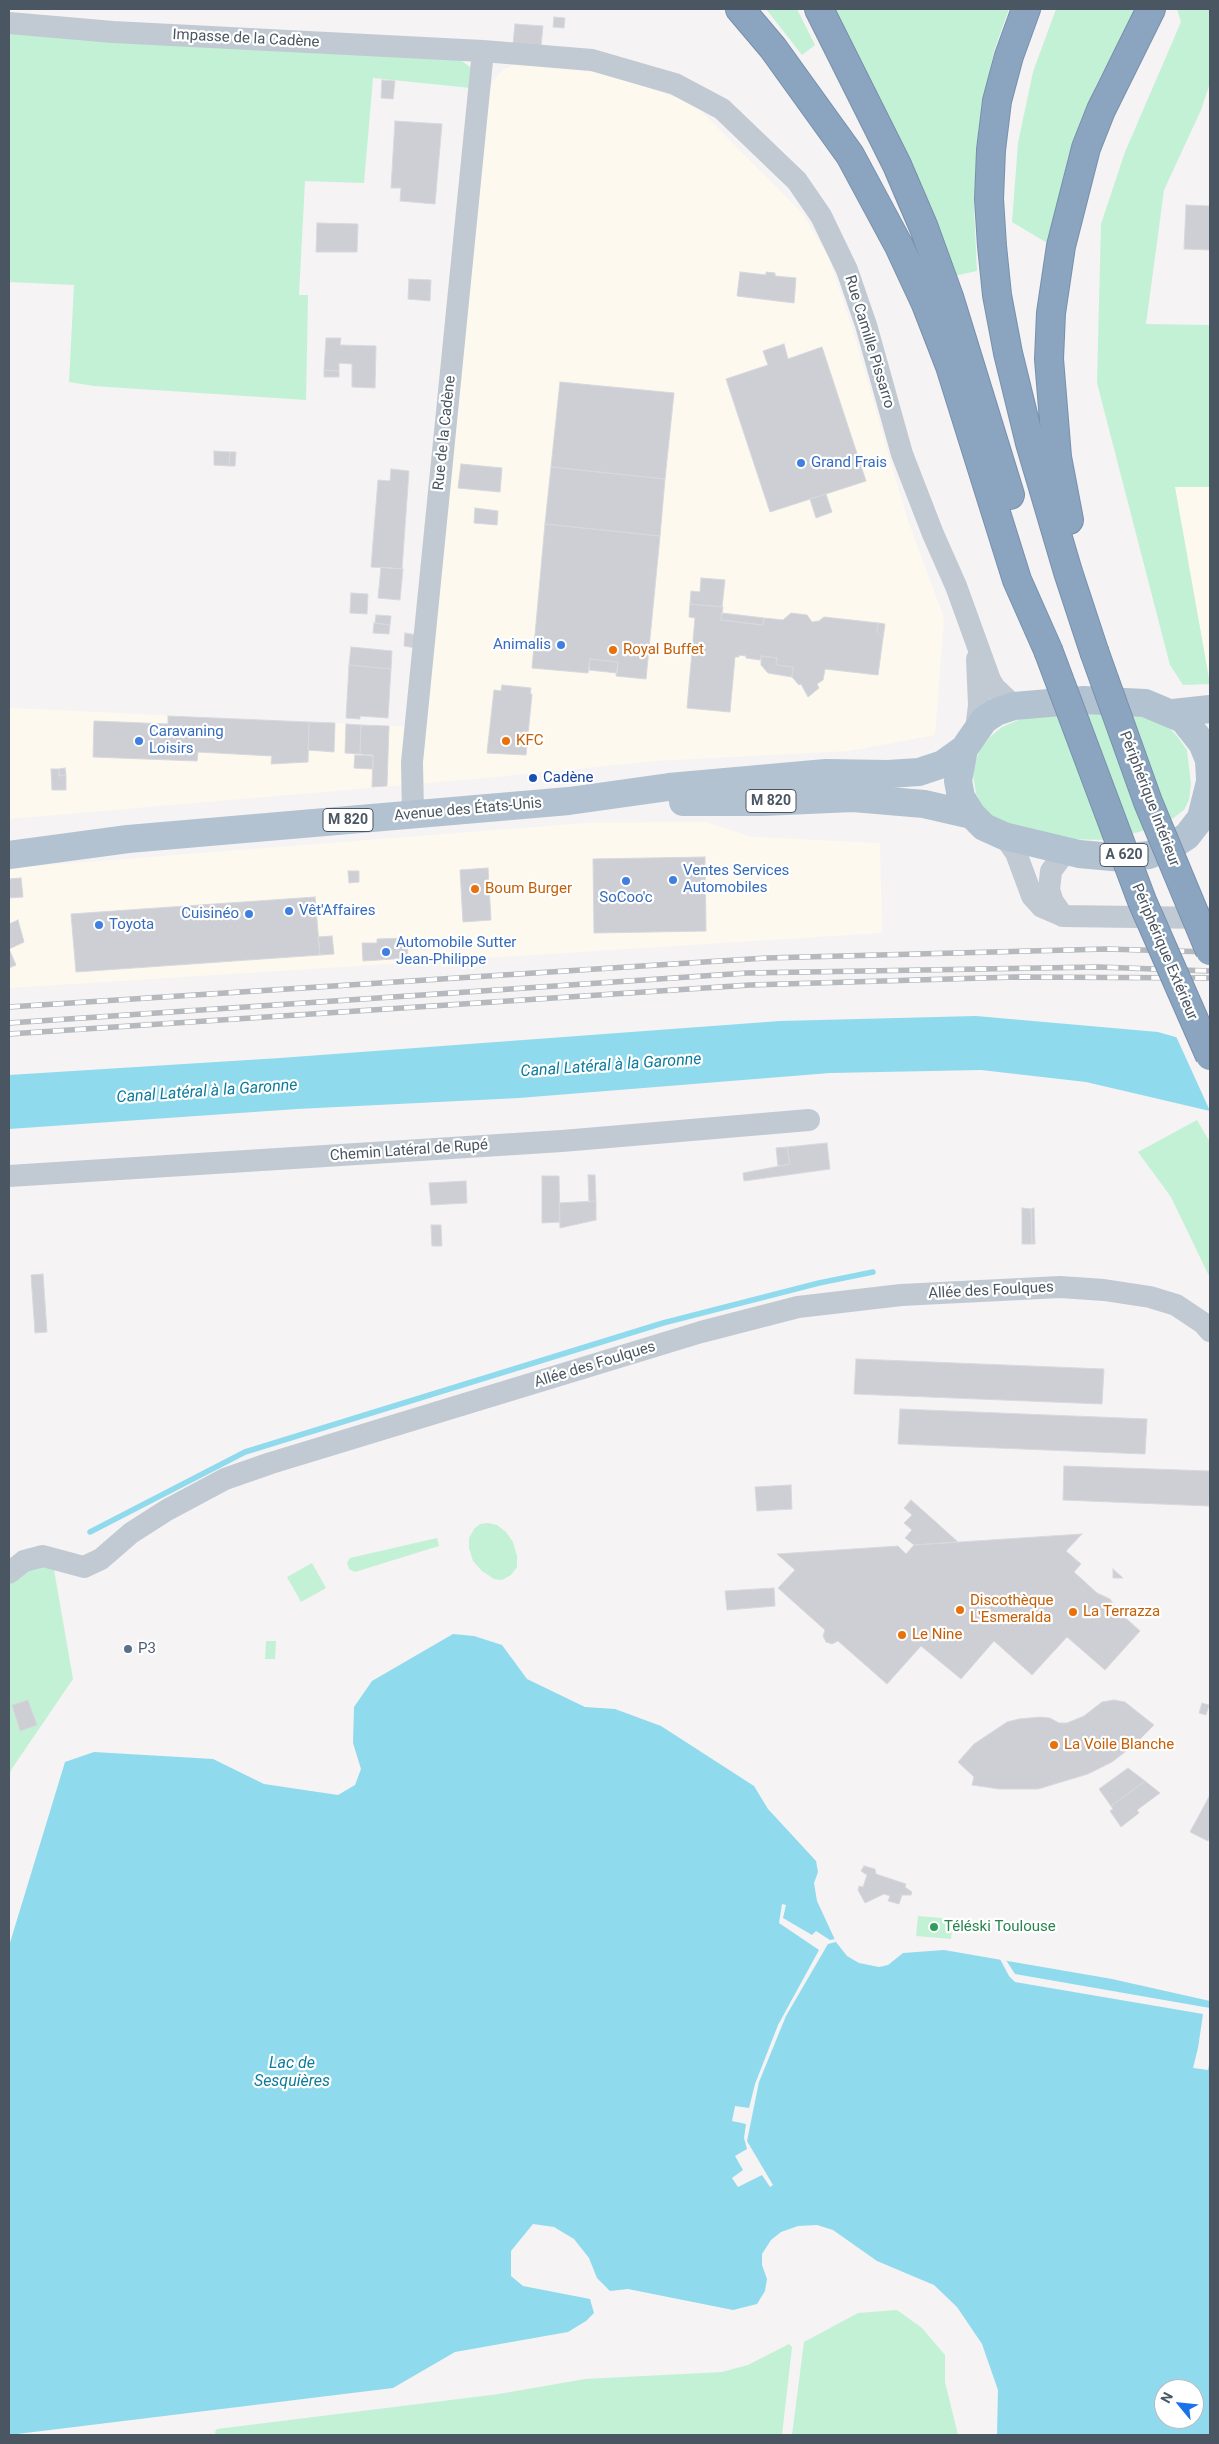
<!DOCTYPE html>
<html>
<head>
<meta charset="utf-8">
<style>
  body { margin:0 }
  #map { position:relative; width:1219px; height:2444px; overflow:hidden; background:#f5f3f3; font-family:Roboto,sans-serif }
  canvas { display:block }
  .frame { position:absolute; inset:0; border:10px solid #4a5661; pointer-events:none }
  .north { position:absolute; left:1154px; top:2379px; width:50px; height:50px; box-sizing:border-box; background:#fff; border:1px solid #b7bbc0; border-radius:50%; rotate:298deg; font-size:14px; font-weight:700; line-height:20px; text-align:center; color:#4a5661 }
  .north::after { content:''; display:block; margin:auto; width:18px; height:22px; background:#1a73e8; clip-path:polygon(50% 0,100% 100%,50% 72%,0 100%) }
</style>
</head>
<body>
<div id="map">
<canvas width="1219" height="2444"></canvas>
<div class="frame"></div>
<div class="north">N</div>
</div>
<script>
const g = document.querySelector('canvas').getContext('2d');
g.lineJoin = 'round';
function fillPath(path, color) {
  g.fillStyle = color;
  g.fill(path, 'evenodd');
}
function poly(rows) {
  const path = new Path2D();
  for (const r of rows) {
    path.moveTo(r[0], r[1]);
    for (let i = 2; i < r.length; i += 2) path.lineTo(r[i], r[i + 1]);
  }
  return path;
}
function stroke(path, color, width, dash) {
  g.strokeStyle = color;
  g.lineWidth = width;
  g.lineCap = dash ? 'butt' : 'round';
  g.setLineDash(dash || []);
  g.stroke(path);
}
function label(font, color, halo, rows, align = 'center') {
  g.font = font + ' Roboto,sans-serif';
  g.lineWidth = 4.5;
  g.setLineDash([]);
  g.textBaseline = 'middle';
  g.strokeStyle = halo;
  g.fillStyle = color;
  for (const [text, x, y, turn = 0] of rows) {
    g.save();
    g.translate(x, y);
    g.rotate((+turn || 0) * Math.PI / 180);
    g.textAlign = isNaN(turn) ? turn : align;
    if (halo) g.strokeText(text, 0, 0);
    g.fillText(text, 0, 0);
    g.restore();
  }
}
const commercial = poly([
  [515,64,603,73,684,100,700,110,803,214,829,258,851,324,907,518,944,618,935,735,849,751,656,761,475,779,9,819,9,708,422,727,482,114,493,81,503,70],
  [1175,487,1210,487,1210,684],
  [705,822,752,837,880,843,882,933,9,988,9,868,585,823]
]);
const green = poly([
  [766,9,797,9,815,45,802,55],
  [832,9,1009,9,994,51,979,125,974,208,977,271,954,276,900,143],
  [1056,9,1136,9,1096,85,1081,121,1068,157,1049,244,1012,222,1018,143,1033,72],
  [1177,9,1210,9,1210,83,1201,110,1164,190,1146,324,1210,325,1210,487,1175,487,1210,684,1183,685,1170,665,1097,383,1101,224,1125,152,1181,22],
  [9,32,461,60,471,68,471,88,373,78,364,183,305,181,299,295,308,295,306,400,94,386,69,382,74,285,9,282],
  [1126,712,1164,722,1177,736,1187,750,1191,784,1189,800,1184,810,1163,826,1106,840,1062,839,997,820,983,809,976,793,973,775,975,762,980,750,990,737,1002,727,1025,717],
  [1197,1120,1210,1142,1210,1278,1171,1197,1138,1152],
  [488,1523,497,1525,506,1532,513,1542,517,1556,517,1567,511,1575,502,1580,494,1579,482,1571,473,1561,469,1548,469,1538,474,1529,480,1524],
  [437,1538,439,1546,355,1572,349,1569,347,1563,350,1558],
  [312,1563,326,1588,301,1602,287,1577],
  [53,1564,73,1679,11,1770,9,1778,9,1586,21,1571],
  [266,1641,276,1641,275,1659,265,1659],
  [918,1916,953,1919,951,1939,916,1936],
  [897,2310,922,2328,945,2355,945,2382,958,2435,792,2435,804,2342,858,2313],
  [789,2344,792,2347,782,2435,216,2435,215,2432,217,2429,499,2394,585,2379,722,2372,748,2365]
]);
const water = poly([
  [976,1016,1158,1032,1210,1047,1210,1111,1086,1082,981,1070,830,1073,519,1098,297,1109,9,1129,9,1075,280,1058,780,1021],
  [453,1634,474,1636,502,1645,527,1679,585,1707,615,1709,661,1726,754,1786,768,1809,816,1861,818,1872,814,1883,817,1901,836,1942,847,1956,859,1963,879,1967,888,1965,903,1953,944,1950,1112,1979,1210,2001,1210,2435,997,2435,998,2390,982,2344,957,2307,934,2285,877,2261,833,2230,817,2225,798,2226,781,2232,771,2240,762,2254,762,2265,767,2279,765,2291,757,2304,733,2310,628,2289,610,2291,597,2278,589,2258,574,2239,554,2227,533,2224,511,2251,511,2276,523,2286,590,2299,594,2313,586,2321,568,2332,455,2352,393,2388,9,2435,9,1946,65,1762,94,1752,213,1759,264,1784,338,1795,355,1785,361,1769,353,1743,354,1707,372,1681],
  [1164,2389,1194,2389,1194,2419,1164,2419]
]);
const pier = poly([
  [1175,1034,1210,1044,1210,1111],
  [782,1904,786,1905,783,1918,812,1935,816,1931,830,1940,835,1939,836,1942,828,1944,786,2016,759,2082,747,2141,773,2185,770,2187,762,2175,738,2187,732,2178,743,2170,735,2156,747,2149,744,2138,746,2124,732,2121,735,2106,749,2108,755,2084,778,2025,819,1950,779,1923],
  [1000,1959,1006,1960,1015,1974,1210,2008,1210,2059,1208,2070,1193,2068,1198,2048,1203,2014,1015,1982,1009,1976]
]);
const stream = poly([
  [90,1532,245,1452,663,1323,819,1283,873,1272]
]);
const building = poly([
  [554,17,565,18,564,28,553,27,554,17],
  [515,24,543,26,541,46,513,44,515,24],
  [382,80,395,81,393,99,381,98,382,80],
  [395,121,442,124,435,204,400,201,401,188,391,188,395,121],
  [1186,205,1210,206,1210,250,1184,249,1186,205],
  [317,223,358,224,357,252,316,252,317,223],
  [740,272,766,275,766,272,775,273,775,276,796,278,794,303,737,296,740,272],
  [409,279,431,280,430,301,408,299,409,279],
  [326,338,341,338,340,345,376,346,375,388,352,387,352,364,339,363,339,371,324,370,326,338],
  [784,344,788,359,822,347,866,481,770,512,726,379,768,365,763,351,784,344],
  [324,370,339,371,339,377,324,377,324,370],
  [560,382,674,393,665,479,551,467,560,382],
  [214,451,230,452,229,466,214,465,214,451],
  [230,452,236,452,235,466,229,466,230,452],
  [461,464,502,468,500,492,458,488,461,464],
  [551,467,665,479,660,536,545,524,551,467],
  [391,469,409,471,402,569,371,567,378,480,390,481,391,469],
  [826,494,832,512,816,518,810,499,826,494],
  [475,508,498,511,497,525,474,523,475,508],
  [545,524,660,536,646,679,616,676,618,662,590,659,588,673,532,668,545,524],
  [381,567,403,569,400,600,378,598,381,567],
  [701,578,725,580,722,607,690,604,691,591,700,592,701,578],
  [351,593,368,594,367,614,350,613,351,593],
  [690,604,723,607,721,620,763,625,764,618,783,620,791,613,807,615,812,622,819,621,824,617,878,623,877,632,883,638,878,675,825,669,823,680,817,684,819,688,808,697,801,684,799,685,792,677,793,667,776,665,777,658,761,656,760,660,746,658,746,656,739,655,739,657,735,657,730,712,687,708,695,618,689,617,690,604],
  [722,613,764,618,763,625,721,620,722,613],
  [376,615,391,616,390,625,375,623,376,615],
  [374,623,390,625,389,634,373,633,374,623],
  [878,623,885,624,883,638,877,632,878,623],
  [405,633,417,635,416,648,404,646,405,633],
  [351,647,392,651,391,669,349,665,351,647],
  [761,656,777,658,776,665,793,667,792,677,768,673,761,665,761,656],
  [590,659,618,662,617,673,589,670,590,659],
  [349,665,391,669,388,718,360,716,360,719,346,718,349,665],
  [502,685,531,688,530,694,532,694,526,755,487,753,494,690,501,691,502,685],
  [168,716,309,722,308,762,271,764,272,756,198,752,197,761,93,757,94,721,168,724,168,716],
  [309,722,335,723,334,752,308,750,309,722],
  [346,724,361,725,360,754,345,753,346,724],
  [361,725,389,726,387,786,372,787,373,755,360,754,361,725],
  [355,755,373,756,373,769,354,768,355,755],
  [65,768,66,775,59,776,59,769,65,768],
  [51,769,59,769,59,776,66,775,66,790,52,790,51,769],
  [705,857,706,931,594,933,593,859,705,857],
  [488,868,491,920,463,922,460,870,488,868],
  [348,871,359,871,359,882,349,883,348,871],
  [21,878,23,897,9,898,9,879,21,878],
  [315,897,320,955,76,972,71,914,315,897],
  [18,920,24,942,9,949,16,965,9,968,9,924,18,920],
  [332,936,334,954,320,955,318,937,332,936],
  [407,938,408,958,363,961,362,943,377,943,377,939,407,938],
  [827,1143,830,1169,744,1181,743,1173,790,1164,787,1147,827,1143],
  [787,1147,790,1164,778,1166,776,1148,787,1147],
  [588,1175,595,1175,596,1201,589,1202,588,1175],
  [542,1176,559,1176,560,1222,542,1223,542,1176],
  [466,1181,467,1203,431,1205,429,1183,466,1181],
  [596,1201,596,1220,560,1228,559,1203,596,1201],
  [1022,1208,1031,1209,1032,1244,1022,1244,1022,1208],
  [1034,1208,1035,1244,1032,1244,1031,1209,1034,1208],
  [431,1225,441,1225,442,1246,432,1246,431,1225],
  [43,1274,47,1332,35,1333,31,1275,43,1274],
  [856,1359,1104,1369,1102,1404,854,1394,856,1359],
  [900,1409,1147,1419,1145,1454,898,1444,900,1409],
  [1064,1466,1210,1471,1209,1506,1063,1500,1064,1466],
  [791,1485,792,1509,757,1511,755,1487,791,1485],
  [911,1500,928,1515,958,1542,914,1545,905,1538,912,1530,904,1523,912,1515,904,1508,911,1500],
  [1082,1534,1066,1551,1081,1564,1074,1572,1097,1593,1110,1599,1119,1612,1140,1631,1105,1670,1067,1637,1032,1675,994,1641,961,1679,921,1646,887,1684,838,1641,832,1644,826,1642,823,1636,825,1630,778,1588,795,1570,777,1554,898,1546,906,1554,914,1545,1082,1534],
  [1113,1569,1123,1578,1113,1578,1113,1569],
  [774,1588,775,1606,727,1610,725,1591,774,1588],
  [28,1700,37,1725,20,1731,12,1705,28,1700],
  [1114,1700,1125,1702,1154,1725,1134,1745,1112,1762,1088,1774,1038,1789,999,1789,972,1785,974,1777,958,1762,974,1744,1007,1722,1019,1719,1040,1717,1050,1718,1059,1723,1067,1723,1084,1716,1102,1702,1114,1700],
  [1202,1703,1209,1705,1206,1715,1199,1713,1202,1703],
  [1128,1768,1145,1781,1111,1806,1099,1789,1128,1768],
  [1145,1781,1160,1793,1137,1810,1139,1813,1121,1827,1110,1811,1113,1809,1111,1806,1145,1781],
  [1210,1795,1210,1836,1208,1841,1190,1832,1210,1795],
  [864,1866,875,1869,876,1874,906,1884,905,1887,912,1892,911,1895,902,1895,899,1904,888,1901,890,1896,884,1894,865,1903,858,1890,859,1886,863,1887,867,1875,861,1871,864,1866]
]);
const minor = poly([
  [9,23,113,32,483,51,592,60,675,84,722,109,797,181,821,216,847,270,866,325,902,454,933,534,956,586,990,680,995,688,1014,706],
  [976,730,979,705,977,659],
  [413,814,412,762,483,51],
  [1004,836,1016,853,1032,896,1042,907,1063,916,1210,918],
  [1063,916,1053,902,1049,890,1051,871,1066,851],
  [9,1176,562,1141,809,1120],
  [9,1573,24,1561,43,1556,84,1567,101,1559,131,1533,167,1510,225,1479,271,1463,701,1332,798,1307,901,1295,1060,1287,1104,1290,1150,1297,1176,1305,1203,1323,1210,1331]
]);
const primary = poly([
  [1173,713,1210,709],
  [1210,779,1209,760,1202,743,1183,719,1145,703,1084,700,1014,706,996,712,984,720,964,749,958,781,961,797,972,815,984,827,1004,836,1079,854,1123,858,1149,855,1170,847,1187,836,1201,818,1210,782],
  [683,802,763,802,853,798,924,804,972,815],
  [9,855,128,839,569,801,669,787,826,773,888,774,919,772,943,764,964,749]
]);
const motorway = poly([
  [740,9,773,48,850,155,899,246,926,304,950,366,1017,580,1048,650],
  [819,9,897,165,924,228,949,297,1010,495],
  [1026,9,1009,56,997,101,991,150,989,199,992,246,997,295,1008,353,1030,443,1068,572,1094,651],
  [1069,520,1057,457,1049,359,1051,313,1061,246,1086,148,1101,110,1151,9]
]);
const rail = poly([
  [9,1007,766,958,1106,949,1210,952],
  [9,1023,747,973,1098,967,1210,971],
  [9,1034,750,985,1016,977,1210,978]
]);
const motorwayBridge = poly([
  [1048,650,1142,901,1210,1056],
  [1094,651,1148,802,1210,951]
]);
const markers = [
  [801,463,5,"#3f7fe0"],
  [561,645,5,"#3f7fe0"],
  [613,650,5,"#e8710a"],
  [139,741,5,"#3f7fe0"],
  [506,741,5,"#e8710a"],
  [533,778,5,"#1a4fb4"],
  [673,880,5,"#3f7fe0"],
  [626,881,5,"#3f7fe0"],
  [475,889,5,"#e8710a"],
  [289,911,5,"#3f7fe0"],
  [249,914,5,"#3f7fe0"],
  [99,925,5,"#3f7fe0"],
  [386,952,5,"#3f7fe0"],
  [960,1610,5,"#e8710a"],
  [1073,1612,5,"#e8710a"],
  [902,1635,5,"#e8710a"],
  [128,1649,5,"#5c6f8a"],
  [1054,1745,5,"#e8710a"],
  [934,1927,5,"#2e9e5b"]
];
const shields = [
  [771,801,50],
  [348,820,50],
  [1124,855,48]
];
const shieldNames = [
  ["M 820",771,801],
  ["M 820",348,820],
  ["A 620",1124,855]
];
const streetNames = [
  ["Impasse de la Cadène",246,39,3],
  ["Rue Camille Pissarro",869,342,73],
  ["Rue de la Cadène",445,433,-84],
  ["Périphérique Intérieur",1149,799,69],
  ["Avenue des États-Unis",468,810,-5],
  ["Périphérique Extérieur",1164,952,67],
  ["Chemin Latéral de Rupé",409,1151,-4],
  ["Allée des Foulques",991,1291,-3],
  ["Allée des Foulques",595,1365,-17]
];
const shopNames = [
  ["Grand Frais",811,463],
  ["Animalis",551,645,"right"],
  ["Caravaning",149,732],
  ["Loisirs",149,749],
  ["Ventes Services",683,871],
  ["Automobiles",683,888],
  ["SoCoo'c",626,898,"center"],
  ["Vêt'Affaires",299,911],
  ["Cuisinéo",239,914,"right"],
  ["Toyota",109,925],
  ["Automobile Sutter",396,943],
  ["Jean-Philippe",396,960]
];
const foodNames = [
  ["Royal Buffet",623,650],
  ["KFC",516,741],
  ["Boum Burger",485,889],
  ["Discothèque",970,1601],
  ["L'Esmeralda",970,1618],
  ["La Terrazza",1083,1612],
  ["Le Nine",912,1635],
  ["La Voile Blanche",1064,1745]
];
const transitNames = [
  ["Cadène",543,778]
];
const serviceNames = [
  ["P3",138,1649]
];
const leisureNames = [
  ["Téléski Toulouse",944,1927]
];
const waterNames = [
  ["Canal Latéral à la Garonne",611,1066,-4],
  ["Canal Latéral à la Garonne",207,1092,-4],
  ["Lac de",292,2064],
  ["Sesquières",292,2082]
];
fillPath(commercial, '#fdf9ef');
fillPath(green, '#c3f1d5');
fillPath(water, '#90daee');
fillPath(pier, '#f5f3f3');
stroke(stream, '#90daee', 5.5);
fillPath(building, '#cdcfd5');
stroke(building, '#d7d9de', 1);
stroke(motorway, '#7690ad', 30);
stroke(minor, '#c1cad2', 22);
stroke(primary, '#b3c2d1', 28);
stroke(motorway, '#8ba5c1', 28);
stroke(rail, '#b5b8bd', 5.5);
stroke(rail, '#fff', 4, [11]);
stroke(motorwayBridge, '#7690ad', 30, []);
stroke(motorwayBridge, '#8ba5c1', 28);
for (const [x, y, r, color] of markers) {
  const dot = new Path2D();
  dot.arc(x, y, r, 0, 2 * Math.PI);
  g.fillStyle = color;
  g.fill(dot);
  stroke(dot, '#fff', 2);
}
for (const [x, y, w] of shields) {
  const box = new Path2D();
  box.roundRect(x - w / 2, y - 11.5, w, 23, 4);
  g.fillStyle = '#fff';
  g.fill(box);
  stroke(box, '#4a5661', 1);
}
label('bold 14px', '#4a5661', null, shieldNames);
label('15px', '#4a5661', '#fff', streetNames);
label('15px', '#366cbe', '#fff', shopNames, 'left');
label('15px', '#c56008', '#fff', foodNames, 'left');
label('15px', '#164399', '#fff', transitNames, 'left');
label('15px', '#4e5e75', '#fff', serviceNames, 'left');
label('15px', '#27864d', '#fff', leisureNames, 'left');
label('italic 16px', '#0c7c9b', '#fff', waterNames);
</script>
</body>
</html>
